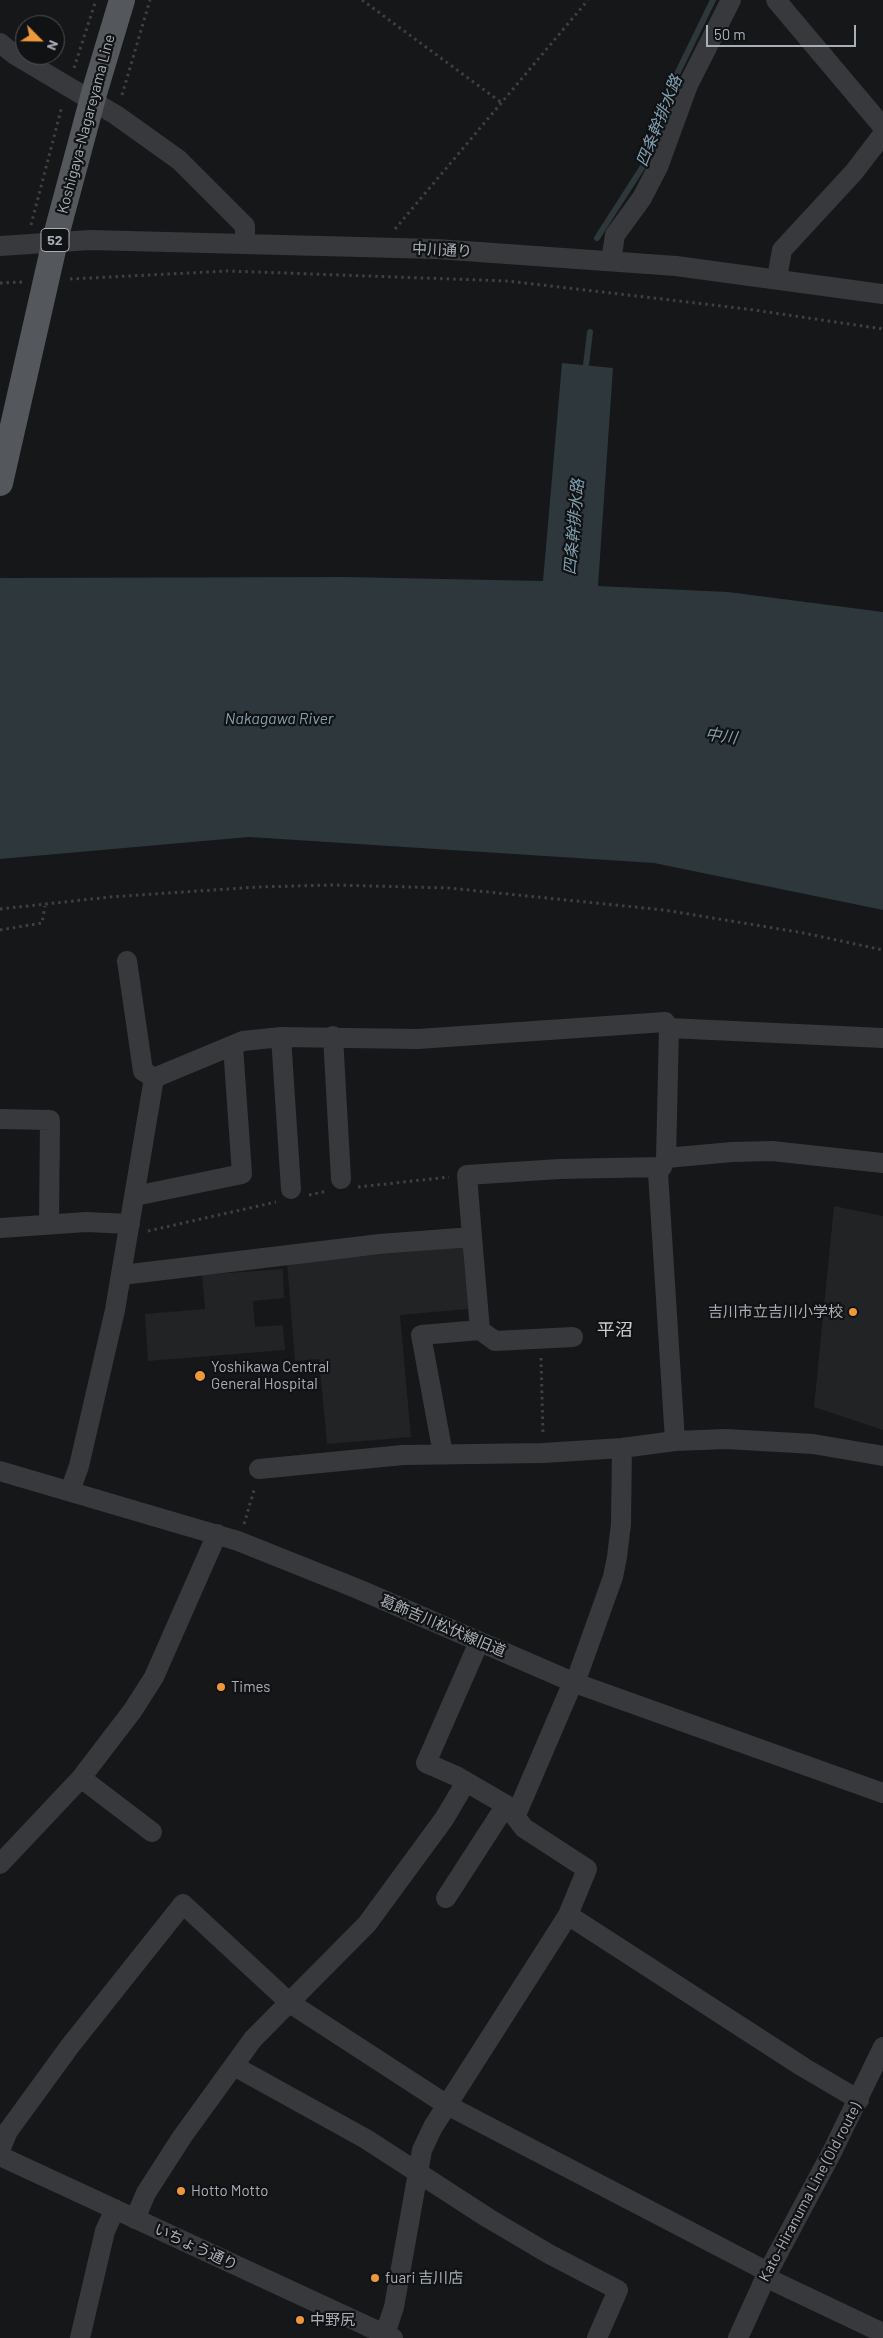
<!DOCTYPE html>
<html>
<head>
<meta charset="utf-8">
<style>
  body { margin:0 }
  #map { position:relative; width:883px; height:2338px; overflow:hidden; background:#161718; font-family:Barlow,sans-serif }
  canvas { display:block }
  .north { position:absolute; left:15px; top:15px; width:50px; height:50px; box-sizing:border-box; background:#111213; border:1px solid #4e5155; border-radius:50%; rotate:113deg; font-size:14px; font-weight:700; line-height:20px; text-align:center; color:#a9afb8 }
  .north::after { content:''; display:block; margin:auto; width:18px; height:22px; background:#ed993a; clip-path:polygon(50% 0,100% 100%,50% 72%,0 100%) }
  .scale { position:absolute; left:706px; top:25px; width:150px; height:22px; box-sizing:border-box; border:2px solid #a9afb8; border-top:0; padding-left:6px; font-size:15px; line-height:18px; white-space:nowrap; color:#a9afb8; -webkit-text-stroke:4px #111213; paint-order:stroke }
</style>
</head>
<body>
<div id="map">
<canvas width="883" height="2338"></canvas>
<div class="north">N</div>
<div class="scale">50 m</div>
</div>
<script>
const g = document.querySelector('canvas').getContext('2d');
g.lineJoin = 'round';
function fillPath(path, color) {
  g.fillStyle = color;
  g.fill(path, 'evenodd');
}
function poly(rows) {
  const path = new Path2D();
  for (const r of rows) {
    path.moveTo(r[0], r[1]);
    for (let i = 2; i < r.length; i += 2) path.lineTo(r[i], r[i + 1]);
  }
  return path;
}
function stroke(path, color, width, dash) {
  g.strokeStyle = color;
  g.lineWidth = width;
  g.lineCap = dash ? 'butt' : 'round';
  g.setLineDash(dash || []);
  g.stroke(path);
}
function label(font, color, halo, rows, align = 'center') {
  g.font = font + ' Barlow,"Noto Sans JP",sans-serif';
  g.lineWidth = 4.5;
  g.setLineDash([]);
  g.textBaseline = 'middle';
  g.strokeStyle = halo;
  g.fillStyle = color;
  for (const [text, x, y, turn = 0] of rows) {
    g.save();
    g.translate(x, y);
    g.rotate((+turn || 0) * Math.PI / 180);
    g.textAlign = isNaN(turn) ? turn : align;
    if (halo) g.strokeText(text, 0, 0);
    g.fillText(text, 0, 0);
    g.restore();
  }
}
const built = poly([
  [834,1206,883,1216,883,1430,814,1407],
  [463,1247,468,1309,400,1315,411,1437,327,1444,319,1359,295,1361,287,1263],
  [283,1269,284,1298,253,1301,255,1327,283,1325,285,1350,148,1361,145,1314,205,1309,202,1275]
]);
const water = poly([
  [562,363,613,368,598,586,728,592,883,612,883,910,654,863,249,837,0,859,0,578,345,577,543,581]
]);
const stream = poly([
  [597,238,647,160,677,74,713,0],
  [585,373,590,332]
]);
const path = poly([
  [362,0,502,103],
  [74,68,96,0],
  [122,95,150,0],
  [31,225,62,106],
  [395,229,588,0],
  [70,279,228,271,508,281,747,309,883,329],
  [0,283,23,282],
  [0,909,110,897,257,887,334,885,449,888,664,910,804,933,883,950],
  [0,930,42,923,45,906],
  [358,1187,449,1177],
  [309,1195,327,1191],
  [148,1231,276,1202],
  [541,1358,543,1435],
  [244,1524,255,1487]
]);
const minor = poly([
  [776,0,883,127],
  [0,43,15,55,116,115,179,160,245,226,245,244],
  [0,246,90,240,437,249,676,266,883,294],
  [611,261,615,235,642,198,658,167,688,85,731,0],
  [777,278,782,250,854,172,883,134],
  [127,961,143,1071,154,1078],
  [669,1028,883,1038],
  [333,1036,341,1179],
  [281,1037,291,1189],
  [0,1119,50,1120,49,1224],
  [666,1158,732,1152,772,1151,883,1163],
  [135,1196,242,1174,233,1046],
  [0,1228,86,1222,130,1224],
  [122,1275,380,1244,472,1237,467,1175,559,1169,662,1167],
  [480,1330,495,1341,573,1337],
  [443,1454,421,1335,480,1330,472,1237],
  [259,1469,403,1455,543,1453,622,1448,675,1441,726,1439,813,1444,883,1456],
  [0,1471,238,1541,358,1589,575,1683,883,1793],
  [70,1491,79,1466,115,1310,154,1078,243,1041,281,1037,418,1039,665,1022,669,1028,666,1159,658,1173,675,1441],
  [575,1683,613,1577,617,1557,621,1524,622,1448],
  [81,1778,152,1832],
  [516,1815,573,1682],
  [0,1864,81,1778,133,1710,154,1677,217,1534],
  [446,1898,506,1805],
  [568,1915,803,2067,859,2100],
  [234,2066,366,2139,488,2218,549,2254,618,2290,597,2338],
  [0,2150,8,2131,70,2046,183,1904,290,2003,447,2105,768,2272],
  [0,2156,393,2338],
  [135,2219,146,2193,182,2137,253,2039,367,1924,444,1819,466,1782],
  [765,2277,883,2333],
  [385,2334,394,2307,422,2150,433,2127,558,1931,568,1915,587,1869,524,1828,506,1805,456,1776,426,1763,479,1642],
  [80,2338,105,2231,115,2209],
  [738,2338,768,2272,832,2152,883,2047]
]);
const majorBridge = poly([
  [0,483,58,228,95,90,122,0]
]);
const markers = [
  [853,1312,5,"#ed993a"],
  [200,1376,6,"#ed993a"],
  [221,1687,5,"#ed993a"],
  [181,2191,5,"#ed993a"],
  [375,2278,5,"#ed993a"],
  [300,2320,5,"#ed993a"]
];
const shields = [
  [55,240,28]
];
const shieldNames = [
  ["52",55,240]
];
const streetNames = [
  ["Koshigaya-Nagareyama Line",86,124,-75],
  ["中川通り",442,250,3],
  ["葛飾吉川松伏線旧道",443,1626,23],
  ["Kato-Hiranuma Line (Old route)",810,2192,-62],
  ["いちょう通り",196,2247,25]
];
const poiNames = [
  ["吉川市立吉川小学校",843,1312,"right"],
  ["Yoshikawa Central",211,1367],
  ["General Hospital",211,1384],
  ["Times",231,1687],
  ["Hotto Motto",191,2191],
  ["fuari 吉川店",385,2278],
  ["中野尻",310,2320]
];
const waterNames = [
  ["四条幹排水路",659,121,-68],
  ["四条幹排水路",574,527,-85],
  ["Nakagawa River",279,719],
  ["中川",721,736,8]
];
const quarterNames = [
  ["平沼",615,1330]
];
fillPath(built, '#222325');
fillPath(water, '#2d373c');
stroke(stream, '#2d373c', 6);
stroke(path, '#3d4044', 3, [2.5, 4]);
stroke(minor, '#37393d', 20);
stroke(majorBridge, '#54575c', 26);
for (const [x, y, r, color] of markers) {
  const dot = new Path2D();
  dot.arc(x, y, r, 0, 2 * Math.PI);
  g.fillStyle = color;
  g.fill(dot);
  stroke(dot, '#111213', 2);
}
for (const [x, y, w] of shields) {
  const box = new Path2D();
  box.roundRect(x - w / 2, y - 11.5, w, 23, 4);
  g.fillStyle = '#111213';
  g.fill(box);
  stroke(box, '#a9afb8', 1);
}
label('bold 14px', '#a9afb8', null, shieldNames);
label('15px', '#a9afb8', '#111213', streetNames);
label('15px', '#a9afb8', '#111213', poiNames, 'left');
label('italic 16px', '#81a1b2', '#111213', waterNames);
label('18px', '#caced4', '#111213', quarterNames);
</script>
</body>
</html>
